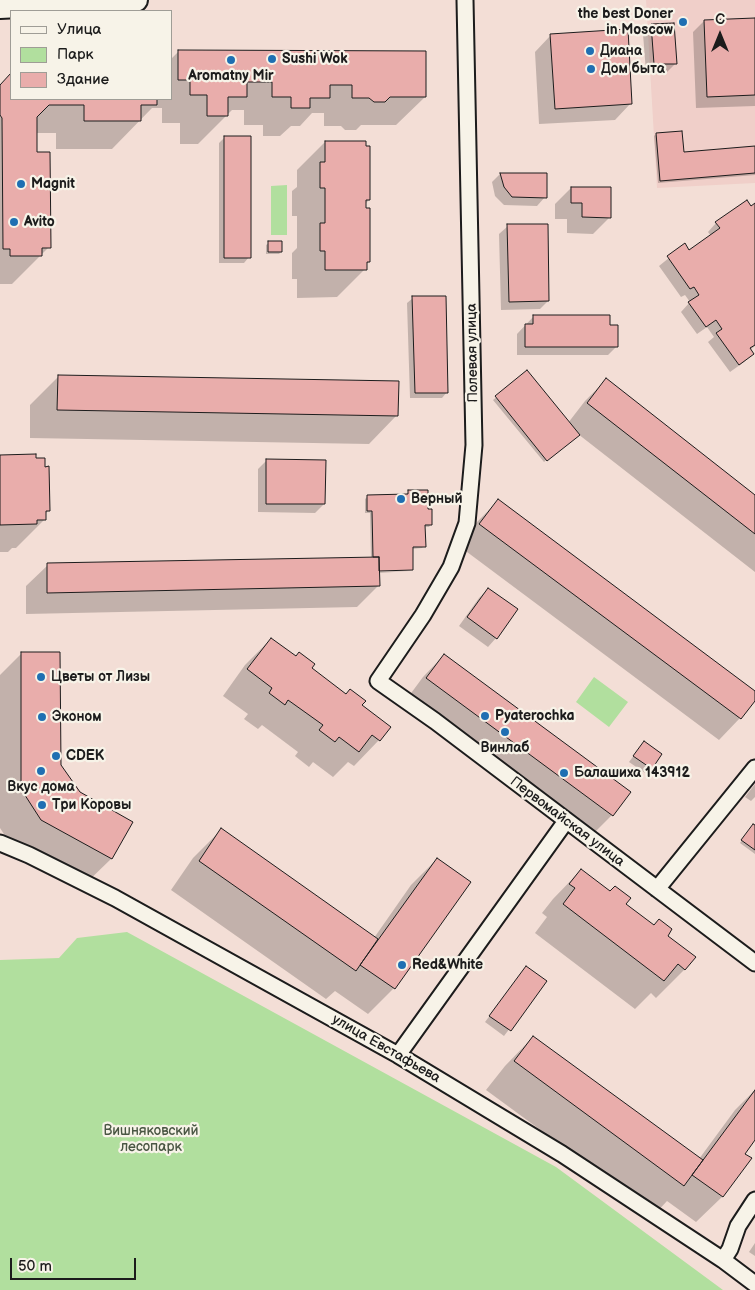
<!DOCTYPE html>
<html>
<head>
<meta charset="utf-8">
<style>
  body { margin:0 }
  #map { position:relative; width:755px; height:1290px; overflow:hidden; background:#f3ded6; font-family:"Balsamiq Sans",sans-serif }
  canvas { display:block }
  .legend { position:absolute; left:10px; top:10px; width:162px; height:90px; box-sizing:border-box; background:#f7f3e8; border:1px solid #9f9d96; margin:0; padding:6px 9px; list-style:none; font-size:15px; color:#1c1c1c }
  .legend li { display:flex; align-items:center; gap:10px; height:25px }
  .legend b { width:25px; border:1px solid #9f9d96 }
  .north { position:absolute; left:695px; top:10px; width:50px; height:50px; -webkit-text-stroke:4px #f7f3e8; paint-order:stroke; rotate:0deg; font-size:14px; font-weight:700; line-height:20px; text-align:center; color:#1c1c1c }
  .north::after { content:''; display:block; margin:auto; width:18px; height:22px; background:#1c1c1c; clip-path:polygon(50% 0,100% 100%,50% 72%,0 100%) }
  .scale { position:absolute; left:10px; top:1258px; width:126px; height:22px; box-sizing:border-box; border:2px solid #1c1c1c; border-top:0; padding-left:6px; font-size:15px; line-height:18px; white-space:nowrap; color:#1c1c1c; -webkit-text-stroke:4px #f7f3e8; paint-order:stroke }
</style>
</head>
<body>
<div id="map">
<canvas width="755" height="1290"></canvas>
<ul class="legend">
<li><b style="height:6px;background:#f7f3e8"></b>Улица</li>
<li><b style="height:14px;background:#b1df9e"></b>Парк</li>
<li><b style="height:14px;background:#e9adab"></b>Здание</li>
</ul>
<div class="north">С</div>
<div class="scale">50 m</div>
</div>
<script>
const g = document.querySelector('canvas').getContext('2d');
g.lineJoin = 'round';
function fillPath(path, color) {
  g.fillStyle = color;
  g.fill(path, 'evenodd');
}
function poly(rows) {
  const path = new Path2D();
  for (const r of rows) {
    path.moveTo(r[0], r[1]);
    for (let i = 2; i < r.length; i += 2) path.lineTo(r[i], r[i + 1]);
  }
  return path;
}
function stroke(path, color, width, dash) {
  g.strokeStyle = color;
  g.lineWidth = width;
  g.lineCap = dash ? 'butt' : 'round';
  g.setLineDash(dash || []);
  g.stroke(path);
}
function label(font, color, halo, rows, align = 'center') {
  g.font = font + ' "Balsamiq Sans",sans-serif';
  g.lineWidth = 4.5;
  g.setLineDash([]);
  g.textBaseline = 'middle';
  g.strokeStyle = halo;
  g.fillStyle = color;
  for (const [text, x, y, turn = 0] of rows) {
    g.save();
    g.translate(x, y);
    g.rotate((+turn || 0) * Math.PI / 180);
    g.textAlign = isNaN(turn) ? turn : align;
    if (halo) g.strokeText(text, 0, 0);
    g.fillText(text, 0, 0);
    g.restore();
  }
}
const built = poly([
  [646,0,755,0,755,183,657,188]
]);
const green = poly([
  [287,185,287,235,271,235,271,186],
  [594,677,628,702,609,727,576,702],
  [127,932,556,1167,723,1290,0,1290,0,960,59,958,77,938]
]);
const shadow = poly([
  [755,19,755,106,696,108,693,32,704,21],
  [652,25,676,63,667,72,646,72,643,34],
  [551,35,631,103,615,120,539,124,535,52],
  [178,52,425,97,396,125,361,125,356,130,345,130,341,126,324,126,324,113,312,113,300,126,291,126,280,136,263,136,263,125,244,125,244,110,232,110,198,144,180,144,180,123,162,123,162,108,152,108,112,149,56,149,56,133,36,133,36,153,49,247,12,284,0,284,0,86,11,74,11,99,171,99,171,59],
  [656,134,683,153,755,147,755,175,658,183,654,136],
  [224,138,249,257,244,263,219,263,219,143],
  [325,142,369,200,365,204,369,262,365,265,365,269,337,297,297,298,297,279,292,279,292,253,297,248,297,216,292,216,292,191,297,187,297,170],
  [500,174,545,197,537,206,504,205,495,196,492,182],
  [571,188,610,217,593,234,567,233,567,219,555,219,555,204],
  [746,202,750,207,755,204,755,346,750,350,753,354,744,362,730,372,708,342,714,337,707,327,697,334,681,312,690,302,685,295,681,297,659,266,685,245,689,251,711,236,708,232,716,223],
  [508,226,548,301,540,309,501,310,499,234],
  [269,243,281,252,279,254,266,254,266,245],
  [413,298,447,392,442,398,410,398,407,303],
  [534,316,608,326,617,346,608,355,517,355,517,334],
  [527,372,568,423,585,401,606,380,755,496,755,572,578,434,544,462,493,400],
  [58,377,397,415,369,444,30,438,30,405],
  [0,456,49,510,45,514,45,519,16,548,12,548,8,552,0,552],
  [267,460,324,504,315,513,258,512,258,469],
  [409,492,427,510,431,524,429,527,424,527,424,546,422,548,412,549,373,570,373,572,410,571,378,573,378,586,357,607,26,614,26,586,48,565,371,558,370,513,365,513,365,499,368,496,406,494],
  [498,501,755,692,755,699,740,718,719,740,459,546,477,522],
  [488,589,496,638,488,647,459,626,479,598],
  [271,639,389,727,379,740,354,766,348,762,333,777,313,762,309,767,295,756,298,752,262,725,258,729,244,719,248,714,223,696,245,665],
  [21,654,59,766,79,793,132,823,111,859,82,887,13,848,0,828,0,675],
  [444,655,629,792,612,815,590,837,406,700,423,677],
  [644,742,651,768,645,773,629,762],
  [755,784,755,797,751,801,745,797],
  [755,827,755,854,740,843,751,828],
  [221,830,374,938,411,885,437,859,469,882,394,988,368,1014,335,991,326,999,171,890,193,858],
  [581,870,666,936,685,969,656,998,651,993,635,1009,535,933,547,917,542,913,553,899],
  [526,968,545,982,504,1036,485,1022],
  [533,1037,699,1159,735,1110,755,1090,755,1138,744,1154,750,1158,722,1197,696,1222,667,1201,655,1214,486,1090,505,1066],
  [755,1243,755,1256,749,1252]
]);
const building = poly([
  [755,18,755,95,707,97,704,20,755,18],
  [674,23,677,64,654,64,651,24,674,23],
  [628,29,632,104,555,109,550,34,628,29],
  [178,50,426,51,426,97,390,97,385,102,374,102,369,98,352,98,352,85,330,85,330,98,310,98,310,108,291,108,291,97,272,97,272,82,247,82,247,97,228,97,228,116,207,116,207,95,190,95,190,80,178,80,178,50],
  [11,73,11,99,157,99,157,105,141,105,141,121,84,121,84,105,49,105,37,117,37,152,50,152,51,248,42,248,42,256,10,256,10,249,3,249,2,118,0,115,0,85,11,73],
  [682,131,684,152,755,146,755,173,660,181,656,133,682,131],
  [224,136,251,136,251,258,224,258,224,136],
  [325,141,366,141,366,146,370,146,370,200,366,200,366,208,370,208,370,262,367,262,367,270,325,270,325,251,320,251,320,223,325,223,325,188,320,188,320,162,325,162,325,141],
  [500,173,547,173,547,198,512,197,504,187,500,173],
  [571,187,611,187,611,218,582,217,582,203,571,203,571,187],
  [747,200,751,206,755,203,755,345,750,348,754,354,739,365,716,333,722,329,716,320,706,327,688,302,699,295,694,287,690,289,667,256,685,243,689,250,720,228,715,222,747,200],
  [507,224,548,224,549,301,509,302,507,224],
  [268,241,282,241,282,252,268,252,268,241],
  [412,296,446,296,448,393,415,393,412,296],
  [533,315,610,315,610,325,618,325,618,347,525,347,525,324,533,324,533,315],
  [527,370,580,435,547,461,495,396,527,370],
  [58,375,399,381,398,416,57,410,58,375],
  [606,378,755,495,755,534,587,403,606,378],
  [36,454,36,458,45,458,45,467,49,466,50,511,46,511,46,520,37,520,37,524,0,525,0,455,36,454],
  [266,459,326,460,325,504,266,504,266,459],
  [408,490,428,490,428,509,432,509,432,525,425,525,426,547,413,547,413,570,379,571,379,557,373,557,372,511,367,511,367,495,408,494,408,490],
  [498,499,755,691,755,701,741,719,479,524,498,499],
  [379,557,380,586,47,593,47,563,379,557],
  [488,588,518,609,497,639,467,617,488,588],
  [271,638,296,656,299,652,315,664,312,668,346,694,350,689,366,701,362,705,391,727,380,741,372,735,359,752,339,737,335,742,319,730,323,725,288,700,285,705,269,693,272,688,247,669,271,638],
  [21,652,60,652,61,765,80,792,133,822,112,859,41,820,21,789,21,652],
  [444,654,631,792,613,816,426,678,444,654],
  [644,741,662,754,652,769,633,756,644,741],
  [753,824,755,825,755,850,741,840,753,824],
  [221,828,378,939,356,971,199,861,221,828],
  [437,858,471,882,395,989,360,965,437,858],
  [581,869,610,891,615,886,631,898,626,904,654,925,659,919,672,929,668,936,696,957,685,970,678,964,664,981,563,904,575,888,569,884,581,869],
  [526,966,547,981,511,1031,489,1016,526,966],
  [533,1036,703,1160,684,1186,514,1061,533,1036],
  [755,1090,755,1140,745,1154,752,1158,723,1197,692,1175,755,1090]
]);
const minor = poly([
  [465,0,474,445,467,523,451,567,423,615,378,681,435,721,755,963],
  [0,843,29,855,115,898,398,1055,562,1154,723,1260,755,1284],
  [657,889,755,768],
  [398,1055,566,821],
  [723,1260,730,1249,738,1226,755,1200]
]);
const secondary = poly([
  [0,7,136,0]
]);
const markers = [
  [683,22,5,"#1f6fb2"],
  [590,51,5,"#1f6fb2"],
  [272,59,5,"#1f6fb2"],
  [231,60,5,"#1f6fb2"],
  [591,69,5,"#1f6fb2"],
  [21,184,5,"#1f6fb2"],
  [14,222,5,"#1f6fb2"],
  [401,499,5,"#1f6fb2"],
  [41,677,5,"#1f6fb2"],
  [485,716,5,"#1f6fb2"],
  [42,717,5,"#1f6fb2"],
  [505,732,5,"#1f6fb2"],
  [56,756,5,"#1f6fb2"],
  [41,771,5,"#1f6fb2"],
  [564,773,5,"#1f6fb2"],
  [42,805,5,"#1f6fb2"],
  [402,965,5,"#1f6fb2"]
];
const poiNames = [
  ["the best Doner",673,14,"right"],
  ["in Moscow",673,30,"right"],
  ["Диана",600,51],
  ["Sushi Wok",282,59],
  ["Дом быта",601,69],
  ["Aromatny Mir",231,76,"center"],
  ["Magnit",31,184],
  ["Avito",24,222],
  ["Верный",411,499],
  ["Цветы от Лизы",51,677],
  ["Pyaterochka",495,716],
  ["Эконом",52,717],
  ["Винлаб",505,748,"center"],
  ["CDEK",66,756],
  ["Балашиха 143912",574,773],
  ["Вкус дома",41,787,"center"],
  ["Три Коровы",52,805],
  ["Red&White",412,965]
];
const streetNames = [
  ["Полевая улица",473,353,-91],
  ["Первомайская улица",567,822,37],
  ["улица Евстафьева",386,1049,30]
];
const parkNames = [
  ["Вишняковский",151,1131],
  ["лесопарк",151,1147]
];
fillPath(built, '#f0cfc9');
fillPath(green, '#b1df9e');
fillPath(shadow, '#0003');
fillPath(building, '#e9adab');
stroke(building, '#1c1c1c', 1);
stroke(minor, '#1c1c1c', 19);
stroke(secondary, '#1c1c1c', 26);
stroke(minor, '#f7f3e8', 15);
stroke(secondary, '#f7f3e8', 22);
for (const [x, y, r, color] of markers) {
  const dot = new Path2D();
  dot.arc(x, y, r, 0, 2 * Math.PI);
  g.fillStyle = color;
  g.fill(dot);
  stroke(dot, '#f7f3e8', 2);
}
label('bold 14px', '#1c1c1c', '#f7f3e8', poiNames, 'left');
label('14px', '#1c1c1c', '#f7f3e8', streetNames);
label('14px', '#495643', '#f7f3e8', parkNames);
</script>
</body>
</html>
